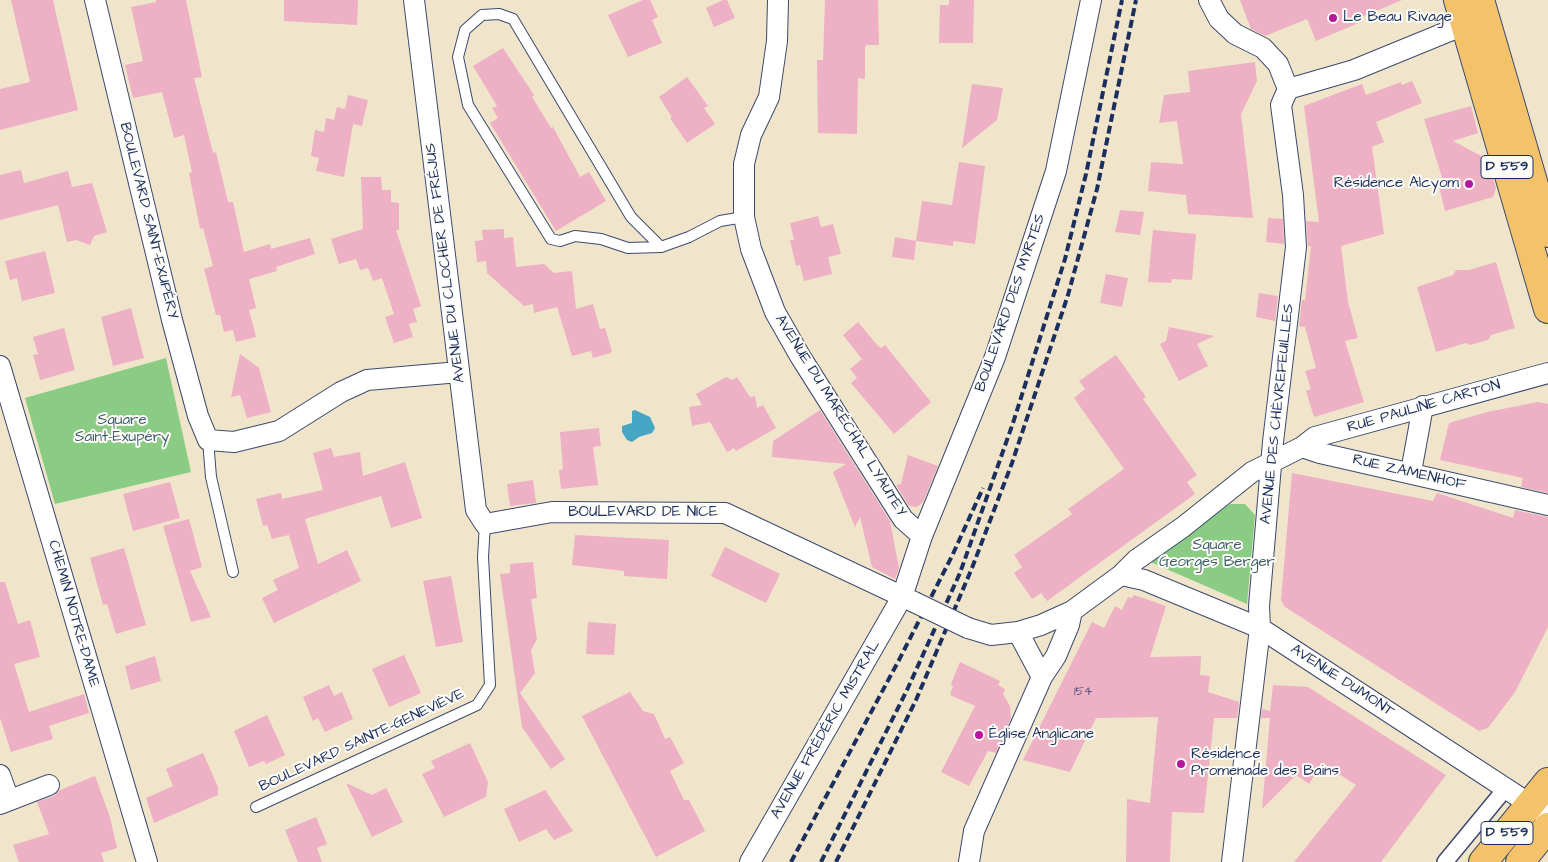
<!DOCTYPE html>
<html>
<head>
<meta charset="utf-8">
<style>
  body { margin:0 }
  canvas { display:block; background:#f0e5ca }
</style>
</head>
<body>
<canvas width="1548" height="862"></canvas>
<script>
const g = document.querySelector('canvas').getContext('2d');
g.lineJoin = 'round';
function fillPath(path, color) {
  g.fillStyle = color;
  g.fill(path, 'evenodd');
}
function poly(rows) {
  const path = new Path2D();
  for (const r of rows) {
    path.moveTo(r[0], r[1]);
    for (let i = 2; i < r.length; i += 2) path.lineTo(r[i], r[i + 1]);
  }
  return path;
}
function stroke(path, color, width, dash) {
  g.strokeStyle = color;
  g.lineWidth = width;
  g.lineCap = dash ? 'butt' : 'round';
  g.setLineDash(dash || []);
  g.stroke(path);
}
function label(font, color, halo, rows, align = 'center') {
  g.font = font + ' "Architects Daughter",sans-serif';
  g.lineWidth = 4;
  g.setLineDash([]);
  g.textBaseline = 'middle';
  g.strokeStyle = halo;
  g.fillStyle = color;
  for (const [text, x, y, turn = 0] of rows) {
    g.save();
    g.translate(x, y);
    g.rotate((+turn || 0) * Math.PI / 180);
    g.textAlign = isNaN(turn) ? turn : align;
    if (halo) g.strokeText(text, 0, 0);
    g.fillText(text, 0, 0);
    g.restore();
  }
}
const green = poly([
  [166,358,191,472,55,504,25,398],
  [1230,504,1245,504,1255,515,1247,604,1148,561]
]);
const water = poly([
  [635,410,650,417,655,428,652,433,639,437,632,442,627,440,622,432,622,426,632,423,632,411]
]);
const building = poly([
  [11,0,53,0,78,110,0,130,0,89,30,82],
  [156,0,186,0,202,77,194,78,213,153,216,152,228,202,233,202,244,252,270,244,271,249,310,238,315,254,276,267,277,271,249,279,256,308,249,310,256,337,236,342,233,330,224,332,220,315,216,315,204,269,213,266,203,228,200,229,189,173,192,172,184,135,174,138,162,92,133,98,125,65,143,61,131,7,156,2],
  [284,0,358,0,357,25,284,21],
  [643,0,650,0,658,17,652,20,662,43,628,57,608,15],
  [723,0,727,0,735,18,714,27,706,8],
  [825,0,878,0,879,45,866,45,865,48,865,79,858,78,857,134,818,133,817,60,823,60],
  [949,0,974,0,973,43,939,43,940,5,949,5],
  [1240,0,1402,0,1359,18,1361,22,1316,41,1307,19,1265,36,1251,29],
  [503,48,534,95,532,97,551,128,553,127,580,177,589,172,606,201,556,231,490,123,498,118,492,108,497,106,473,66],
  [1255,62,1257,81,1241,114,1253,218,1188,214,1186,195,1148,191,1151,162,1183,164,1177,121,1159,123,1164,95,1190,92,1188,71],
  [687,77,708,106,704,108,715,124,687,143,670,118,672,117,659,97],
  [1412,81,1422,103,1376,122,1384,142,1372,147,1384,234,1341,246,1348,302,1358,338,1345,341,1364,402,1314,417,1306,391,1311,389,1305,371,1316,368,1305,327,1299,326,1302,300,1305,300,1311,246,1308,246,1306,221,1319,222,1304,106,1362,84,1366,95,1401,82,1402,85],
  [972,84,1003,88,997,120,962,148],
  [348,95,368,100,362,126,353,124,344,177,316,171,319,158,311,156,315,130,324,132,326,118,334,120,337,107,345,109],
  [1471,106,1478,133,1453,141,1487,159,1496,188,1493,197,1445,211,1439,186,1444,184,1424,119],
  [959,162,985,166,975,244,953,241,953,246,916,241,914,260,892,257,895,237,916,241,922,201,952,205],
  [21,170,24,183,68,171,72,187,92,183,107,232,94,236,90,245,76,240,67,242,58,205,0,220,0,175],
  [361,177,381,177,382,190,391,190,391,202,399,203,399,230,396,230,421,306,413,309,417,322,409,324,413,337,394,343,385,317,394,314,382,278,373,281,368,268,360,270,356,259,339,264,331,239,363,229],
  [1120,210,1144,212,1140,235,1115,232],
  [818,216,821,227,833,224,841,254,828,257,832,274,804,281,800,265,796,266,790,240,794,240,790,223],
  [1268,218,1283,219,1284,244,1266,242],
  [504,229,504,238,513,237,516,267,544,264,554,273,572,271,576,309,593,304,600,329,605,328,612,351,610,353,593,358,591,351,572,356,557,307,534,313,533,304,524,306,487,273,486,261,477,262,475,241,483,240,482,230],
  [1153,230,1196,234,1192,280,1172,279,1171,283,1148,282],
  [45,251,55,293,22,301,17,278,10,280,5,261],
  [1496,262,1515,328,1491,335,1488,340,1470,345,1466,343,1436,352,1417,287,1453,275,1456,270,1469,270],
  [1106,274,1128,278,1122,307,1100,303],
  [1259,293,1278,296,1275,321,1256,317],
  [131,308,144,358,113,366,101,317],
  [858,322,878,346,881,348,885,345,931,402,894,434,851,383,857,378,850,369,862,359,843,335],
  [1169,327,1214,336,1197,344,1208,366,1179,381,1160,344,1166,341],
  [64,328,75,370,40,380,33,355,38,354,33,337],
  [240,354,259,368,271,412,247,418,240,395,231,397],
  [1116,355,1146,397,1143,399,1197,475,1187,482,1195,494,1047,601,1041,593,1032,599,1014,573,1022,567,1014,555,1072,514,1068,509,1124,469,1074,398,1085,389,1079,381],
  [726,377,732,380,737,377,750,397,755,396,757,408,763,405,776,428,736,451,734,448,727,452,710,422,692,426,689,407,702,405,696,394],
  [1538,402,1548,404,1548,493,1521,487,1523,478,1440,460,1449,423,1487,412],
  [820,410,890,521,899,568,895,579,872,567,860,517,855,527,833,472,846,464,772,457,773,441],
  [599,428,601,446,593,447,598,485,561,489,559,470,563,469,560,432],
  [331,448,334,457,360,452,363,476,405,462,422,518,391,528,381,496,305,519,318,564,347,550,361,581,274,623,262,598,278,590,273,580,299,568,289,535,272,539,267,525,263,526,256,499,281,493,282,499,323,490,313,453],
  [908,455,938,466,923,502,917,507,909,506,896,485,901,484],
  [1292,473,1433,501,1437,493,1513,518,1515,510,1548,517,1548,627,1515,692,1488,728,1479,731,1285,607,1281,600],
  [533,480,536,503,510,506,507,484],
  [170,482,180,518,133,531,123,494],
  [189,519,202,567,190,571,211,617,191,622,163,526],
  [575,535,669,540,667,579,624,576,624,571,572,565],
  [725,547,780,574,766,603,711,576],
  [124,548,146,625,116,634,107,604,103,605,90,558],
  [533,562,537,598,531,599,537,639,531,650,535,673,520,693,565,759,551,769,522,727,500,574,510,573,510,564],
  [451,576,463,642,436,647,423,581],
  [0,582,5,582,18,624,30,620,40,657,14,664,29,712,84,694,89,713,49,726,53,739,11,752,0,718],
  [1134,595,1166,606,1150,657,1201,656,1200,675,1210,676,1208,692,1239,702,1237,718,1214,718,1204,813,1172,812,1170,862,1126,862,1127,799,1150,803,1158,717,1096,718,1070,772,1023,760,1092,622,1104,628,1115,606,1122,610,1128,597,1132,598],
  [588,622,616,624,614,655,586,654],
  [404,655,421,693,389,707,372,669],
  [155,656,161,681,131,690,125,666],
  [960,662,1000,681,998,685,1005,689,1003,694,1010,706,1011,718,996,753,988,751,969,786,941,772,975,706,950,695,953,686,951,684],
  [329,685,334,696,342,692,353,719,325,732,318,718,313,721,303,697],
  [1273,685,1308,687,1446,775,1381,862,1294,862,1356,785,1322,763,1309,784,1296,775,1262,809,1270,718,1261,718,1262,709,1270,711],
  [630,692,643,711,654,714,665,739,670,737,684,763,670,771,684,800,689,800,705,831,656,857,582,716],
  [267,715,285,755,266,764,264,761,249,767,234,731],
  [470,743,488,782,486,797,444,817,422,774,435,768,431,761],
  [203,753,218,787,218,795,154,823,146,798,173,786,166,769],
  [95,776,110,817,117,848,101,853,104,862,19,862,13,845,49,834,37,802,54,796,60,790],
  [346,783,372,795,386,788,403,822,372,837],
  [545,790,573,831,554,840,546,829,519,842,504,809],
  [316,817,327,844,317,848,322,862,298,862,285,830]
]);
const service = poly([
  [661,247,631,217,513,19,499,14,482,15,465,30,458,57,468,105,551,239,560,241,575,236,601,239,628,248,661,247,689,237,720,221,744,217],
  [208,440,211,477,233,572],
  [256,807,477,705,490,685,483,557,485,524]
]);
const pedestrian = poly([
  [1445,862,1506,788]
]);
const minor = poly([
  [95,0,172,320,198,416,208,440,234,442,279,431,341,392,367,380,459,372],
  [414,0,476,510,485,524,552,512,725,513,914,602],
  [778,0,777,41,769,97,751,135,744,164,744,217,751,249,775,312,800,356,903,519,922,536],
  [1209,0,1219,19,1235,34,1263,48,1278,64,1288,89,1281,105,1293,195,1296,247,1273,442,1259,606,1260,628,1232,862],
  [1288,89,1354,70,1464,25,1475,35],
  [0,366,147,862],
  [1302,447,1320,453,1548,505],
  [1411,472,1423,406],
  [1121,575,1144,580,1260,628,1548,816],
  [968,628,991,635,1018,632,1041,625,1072,611,1121,575,1136,560,1183,527,1252,472,1302,447,1315,437,1548,373],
  [1018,632,1042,677],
  [0,775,9,800],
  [0,804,49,785],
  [750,862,902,597,922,536,995,357,1056,171,1091,0],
  [969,862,974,831,1042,677,1056,656,1069,625,1072,611]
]);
const primary = poly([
  [1458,0,1548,309],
  [1480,0,1548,233],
  [1483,862,1548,782],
  [1520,862,1548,827]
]);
const rail = poly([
  [791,862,899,660,952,556,983,488],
  [821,862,907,690,960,573,1013,423,1065,259,1086,174,1122,0],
  [836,862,916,700,972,568,1012,463,1068,295,1097,189,1136,0]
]);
const minorBridge = poly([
  [914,602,968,628]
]);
const markers = [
  [1333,18,5,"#b5179e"],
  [1469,184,5,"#b5179e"],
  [979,735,5,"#b5179e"],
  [1181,764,5,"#b5179e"]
];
const numberNames = [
  ["154",1083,692]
];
const shields = [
  [1507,167,52],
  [1507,833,52]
];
const shieldNames = [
  ["D 559",1507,167],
  ["D 559",1507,833]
];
const poiNames = [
  ["Le Beau Rivage",1343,18],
  ["Résidence Alcyom",1459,184,"right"],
  ["Église Anglicane",989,735],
  ["Résidence",1191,755],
  ["Promenade des Bains",1191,772]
];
const streetNames = [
  ["BOULEVARD SAINT-EXUPÉRY",148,221,76],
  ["AVENUE DU CLOCHER DE FRÉJUS",446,263,-97],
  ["BOULEVARD DES MYRTES",1011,303,-71],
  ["RUE PAULINE CARTON",1424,407,-16],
  ["AVENUE DES CHÈVREFEUILLES",1278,414,-84],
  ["AVENUE DU MARÉCHAL LYAUTEY",840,416,58],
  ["RUE ZAMENHOF",1409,473,13],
  ["BOULEVARD DE NICE",643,513],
  ["CHEMIN NOTRE-DAME",73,614,74],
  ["AVENUE DUMONT",1342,681,33],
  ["AVENUE FRÉDÉRIC MISTRAL",826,730,-60],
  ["BOULEVARD SAINTE-GENEVIÈVE",362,741,-25]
];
const parkNames = [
  ["Square",122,421],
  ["Saint-Exupéry",122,438],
  ["Square",1217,546],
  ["Georges Berger",1217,563]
];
fillPath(green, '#8bcc84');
fillPath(water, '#46a7c5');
fillPath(building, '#edb0c5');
stroke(service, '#3b4a6e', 12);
stroke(pedestrian, '#3b4a6e', 18);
stroke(minor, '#3b4a6e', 22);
stroke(primary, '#3b4a6e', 30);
stroke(service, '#fff', 10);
stroke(pedestrian, '#fff', 15);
stroke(minor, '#fff', 20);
stroke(primary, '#f4c26a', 28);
stroke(rail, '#1b2f5e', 4, [8, 4]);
stroke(minorBridge, '#3b4a6e', 22, []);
stroke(minorBridge, '#fff', 20);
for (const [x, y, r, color] of markers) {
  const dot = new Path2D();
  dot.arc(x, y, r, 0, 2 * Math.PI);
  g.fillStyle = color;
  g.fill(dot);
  stroke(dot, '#fdfcf7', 2);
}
label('12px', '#504f78', null, numberNames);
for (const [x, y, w] of shields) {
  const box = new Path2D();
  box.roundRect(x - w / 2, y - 11.5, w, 23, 4);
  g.fillStyle = '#fdfcf7';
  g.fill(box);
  stroke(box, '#1b2f5e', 1);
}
label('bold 14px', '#1b2f5e', null, shieldNames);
label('15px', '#1b2f5e', '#fdfcf7', poiNames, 'left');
label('15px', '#1b2f5e', '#fdfcf7', streetNames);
label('15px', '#3d5e69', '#fdfcf7', parkNames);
</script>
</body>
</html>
